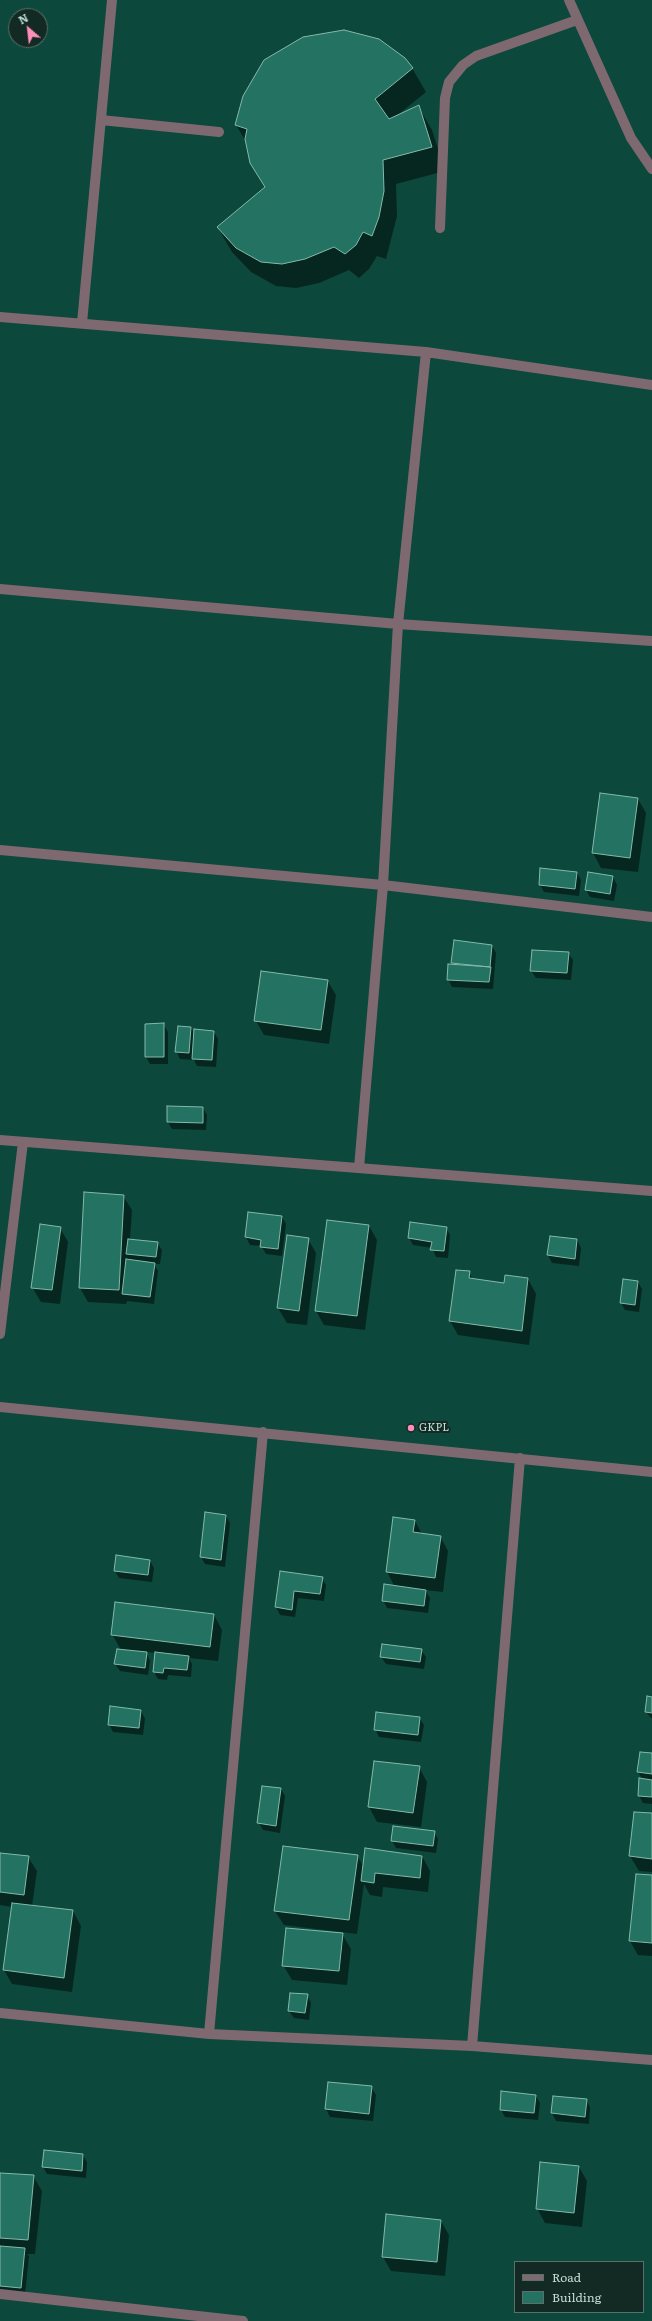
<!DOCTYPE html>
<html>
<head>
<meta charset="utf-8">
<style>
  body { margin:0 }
  #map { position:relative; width:652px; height:2321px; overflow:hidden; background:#0d483c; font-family:Literata,serif }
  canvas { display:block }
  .legend { position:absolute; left:514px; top:2261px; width:130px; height:52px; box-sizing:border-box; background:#132924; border:1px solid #59716a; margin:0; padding:5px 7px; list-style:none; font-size:12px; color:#c1dcd4 }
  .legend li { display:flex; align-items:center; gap:8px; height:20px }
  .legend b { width:20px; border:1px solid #59716a }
  .north { position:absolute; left:8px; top:8px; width:40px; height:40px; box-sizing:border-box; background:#132924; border:1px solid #59716a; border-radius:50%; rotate:332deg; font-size:11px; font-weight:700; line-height:16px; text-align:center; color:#c1dcd4 }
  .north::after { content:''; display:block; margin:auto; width:14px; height:18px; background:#ff8eba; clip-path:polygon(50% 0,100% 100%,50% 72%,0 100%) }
</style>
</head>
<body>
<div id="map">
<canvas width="652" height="2321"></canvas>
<ul class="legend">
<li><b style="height:5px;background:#7e6970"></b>Road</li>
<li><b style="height:11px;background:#247262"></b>Building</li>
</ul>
<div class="north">N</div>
</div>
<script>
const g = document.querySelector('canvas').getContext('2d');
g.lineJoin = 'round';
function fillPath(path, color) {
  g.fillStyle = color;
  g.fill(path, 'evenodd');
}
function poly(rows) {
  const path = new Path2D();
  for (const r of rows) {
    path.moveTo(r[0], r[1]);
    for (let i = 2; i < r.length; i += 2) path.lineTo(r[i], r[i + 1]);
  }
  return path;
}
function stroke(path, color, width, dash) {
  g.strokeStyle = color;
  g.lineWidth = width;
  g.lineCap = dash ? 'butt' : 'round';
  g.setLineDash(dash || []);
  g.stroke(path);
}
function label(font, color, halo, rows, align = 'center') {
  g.font = font + ' Literata,serif';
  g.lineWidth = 4;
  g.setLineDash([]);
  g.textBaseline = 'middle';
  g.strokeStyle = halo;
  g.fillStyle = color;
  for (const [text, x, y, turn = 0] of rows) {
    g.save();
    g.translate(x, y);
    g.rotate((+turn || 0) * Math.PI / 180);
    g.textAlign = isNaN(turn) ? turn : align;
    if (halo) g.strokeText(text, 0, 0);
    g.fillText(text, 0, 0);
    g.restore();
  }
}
const shadow = poly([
  [412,68,426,92,399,114,418,106,432,130,445,171,396,184,397,216,386,259,377,256,369,269,359,278,349,270,319,283,296,288,276,286,251,272,232,252,218,228,265,188,251,163,248,145,236,125],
  [638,799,646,813,638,872,601,868,593,853],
  [577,873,581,880,579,896,544,892,540,885],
  [613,877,617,885,614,901,590,897,586,890],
  [492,946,496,953,493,989,452,987,448,979,453,965,452,963],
  [568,953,573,960,571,980,536,978,531,971],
  [327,980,336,995,329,1044,264,1035,256,1021],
  [163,1024,168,1032,168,1064,150,1064,146,1057,146,1025],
  [191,1028,195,1034,214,1032,218,1039,216,1067,197,1066,194,1060,180,1059,176,1051],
  [203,1108,207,1115,206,1130,172,1129,168,1122],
  [123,1196,132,1210,130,1240,157,1243,162,1250,160,1264,154,1264,158,1271,154,1304,127,1301,126,1304,88,1302,80,1288],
  [249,1213,282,1217,286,1224,282,1256,266,1254,261,1246,250,1245,246,1237],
  [411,1223,446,1228,450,1235,448,1258,436,1257,432,1248,413,1245,409,1238],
  [369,1226,377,1240,365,1330,324,1325,316,1311],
  [60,1228,68,1242,60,1304,41,1302,32,1287],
  [550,1237,577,1240,581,1248,579,1266,552,1263,548,1255],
  [308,1239,316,1253,307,1325,287,1323,278,1308],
  [469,1272,473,1280,505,1284,528,1279,536,1294,529,1345,458,1335,450,1321],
  [638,1282,642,1289,639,1312,625,1310,621,1303],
  [226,1516,230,1523,225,1567,205,1564,201,1557],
  [415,1521,422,1534,440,1536,448,1551,443,1592,425,1590,430,1598,428,1613,387,1608,383,1600,395,1587,387,1572],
  [150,1561,154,1568,152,1582,119,1578,115,1571],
  [280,1572,322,1578,326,1585,324,1601,298,1598,295,1617,280,1615,276,1607],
  [116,1603,214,1615,222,1630,218,1661,189,1658,192,1664,191,1677,168,1675,167,1680,158,1679,154,1672,156,1653,146,1652,150,1661,148,1675,120,1671,115,1664,121,1650,112,1634],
  [421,1650,426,1657,424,1669,386,1664,381,1657],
  [652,1698,652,1719,646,1712],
  [141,1711,145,1719,143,1735,113,1732,109,1724],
  [419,1718,424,1725,421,1742,379,1737,375,1729],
  [652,1754,652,1804,643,1803,639,1796,643,1780,638,1772],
  [419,1767,427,1782,421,1827,377,1822,369,1807],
  [281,1789,285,1796,280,1833,263,1830,259,1823],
  [652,1814,652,1872,639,1871,630,1856],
  [434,1832,438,1839,436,1853,396,1848,392,1841],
  [0,1854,28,1857,37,1871,32,1906,73,1911,81,1926,72,1992,12,1984,4,1970,12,1907,0,1905],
  [357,1856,364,1867,422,1856,430,1871,428,1892,383,1887,382,1897,370,1895,364,1884,357,1934,284,1925,275,1911],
  [652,1876,652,1956,638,1955,630,1941],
  [342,1934,351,1949,347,1985,292,1980,283,1965],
  [307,1995,311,2003,309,2020,294,2018,289,2011],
  [329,2083,371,2087,376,2095,373,2121,330,2117,326,2109],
  [536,2096,540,2103,538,2120,505,2117,501,2110],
  [554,2097,586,2100,590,2107,589,2124,556,2121,552,2113],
  [83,2155,87,2162,86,2178,47,2174,43,2167],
  [579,2167,587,2181,582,2227,545,2223,537,2208],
  [0,2174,33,2176,42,2191,35,2254,27,2254,29,2256,25,2295,0,2292],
  [441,2221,449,2235,445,2276,391,2271,383,2257]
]);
const building = poly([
  [344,30,379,39,405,58,413,68,375,99,389,119,419,105,432,147,383,160,384,191,379,217,372,236,363,232,356,245,345,254,334,247,305,259,282,264,261,262,236,248,217,227,265,187,250,163,245,139,247,129,235,125,243,96,264,60,303,37,344,30],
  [600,793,638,798,630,858,592,853,600,793],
  [540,868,577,872,575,889,539,885,540,868],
  [588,872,613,876,610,894,585,890,588,872],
  [454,940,492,945,490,967,451,963,454,940],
  [532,950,569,952,567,973,530,971,532,950],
  [448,964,491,967,489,982,447,980,448,964],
  [261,971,328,980,321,1030,254,1021,261,971],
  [164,1023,164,1057,145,1057,145,1024,164,1023],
  [178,1026,191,1027,189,1053,175,1052,178,1026],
  [194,1029,214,1031,212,1060,192,1059,194,1029],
  [167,1106,203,1107,203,1123,167,1122,167,1106],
  [84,1192,124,1195,119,1290,79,1288,84,1192],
  [248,1212,282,1216,278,1249,260,1247,261,1240,245,1237,248,1212],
  [327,1220,369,1225,357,1316,315,1311,327,1220],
  [410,1222,447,1227,444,1251,430,1250,432,1242,408,1238,410,1222],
  [40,1224,61,1227,52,1290,31,1288,40,1224],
  [287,1235,309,1238,299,1311,277,1308,287,1235],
  [550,1236,577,1239,575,1259,547,1255,550,1236],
  [128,1239,158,1242,156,1257,126,1254,128,1239],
  [126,1259,155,1263,150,1297,122,1294,126,1259],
  [456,1270,470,1271,469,1278,504,1283,505,1275,528,1278,522,1331,449,1321,456,1270],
  [623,1279,638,1281,635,1305,620,1303,623,1279],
  [205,1512,226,1515,221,1560,200,1557,205,1512],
  [393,1517,415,1520,413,1532,441,1536,435,1578,386,1572,393,1517],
  [116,1555,150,1560,148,1575,114,1571,116,1555],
  [280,1571,323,1577,320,1594,294,1591,292,1610,275,1607,280,1571],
  [384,1584,426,1590,424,1606,382,1601,384,1584],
  [115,1602,214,1614,210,1647,111,1635,115,1602],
  [382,1644,422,1649,420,1662,380,1657,382,1644],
  [117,1649,147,1652,145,1668,114,1664,117,1649],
  [155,1652,189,1656,187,1670,164,1668,163,1673,153,1672,155,1652],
  [647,1696,652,1697,652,1713,645,1712,647,1696],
  [110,1706,141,1710,139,1728,108,1725,110,1706],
  [376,1712,420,1717,418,1735,374,1730,376,1712],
  [640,1752,652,1753,652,1774,637,1772,640,1752],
  [374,1761,420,1766,413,1813,368,1807,374,1761],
  [639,1778,652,1780,652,1797,638,1796,639,1778],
  [262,1786,281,1788,276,1826,257,1823,262,1786],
  [634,1812,652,1813,652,1859,629,1856,634,1812],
  [393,1826,435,1831,433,1846,391,1841,393,1826],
  [283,1846,358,1855,349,1920,274,1911,283,1846],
  [365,1848,422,1856,420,1878,375,1873,374,1883,361,1881,365,1848],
  [0,1853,29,1856,24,1895,0,1892,0,1853],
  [636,1874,652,1875,652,1943,629,1941,636,1874],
  [12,1903,73,1910,64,1978,3,1970,12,1903],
  [286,1928,343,1933,339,1971,282,1966,286,1928],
  [290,1993,308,1994,305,2013,288,2011,290,1993],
  [328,2082,372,2086,369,2114,325,2109,328,2082],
  [501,2091,536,2095,534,2113,500,2110,501,2091],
  [553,2096,587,2099,585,2117,551,2113,553,2096],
  [44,2150,83,2154,82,2171,42,2167,44,2150],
  [540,2162,579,2166,574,2213,536,2209,540,2162],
  [0,2173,34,2175,28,2240,0,2238,0,2173],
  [386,2214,441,2220,437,2262,382,2257,386,2214],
  [0,2246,25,2248,21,2288,0,2286,0,2246]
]);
const minor = poly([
  [569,0,631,138,652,169],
  [101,120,219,132],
  [440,228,445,98,449,82,463,65,476,56,577,20],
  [0,317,426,352,652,385],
  [82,323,112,0],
  [0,589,398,624,652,641],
  [0,850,383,885,652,917],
  [0,1140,652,1191],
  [359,1168,383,885,398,624,426,352],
  [0,1334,23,1142],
  [0,1407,652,1472],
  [0,2013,209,2034,472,2046,652,2060],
  [209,2034,263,1432],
  [472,2046,520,1458],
  [0,2294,243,2321]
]);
const markers = [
  [411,1428,4,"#ff8eba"]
];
const poiNames = [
  ["GKPL",419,1428]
];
fillPath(shadow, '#0007');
fillPath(building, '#247262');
stroke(building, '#83baab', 1);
stroke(minor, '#7e6970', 10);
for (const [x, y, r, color] of markers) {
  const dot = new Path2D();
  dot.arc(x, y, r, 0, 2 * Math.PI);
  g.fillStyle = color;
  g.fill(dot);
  stroke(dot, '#132924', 1.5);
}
label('11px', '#c1dcd4', '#132924', poiNames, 'left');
</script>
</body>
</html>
